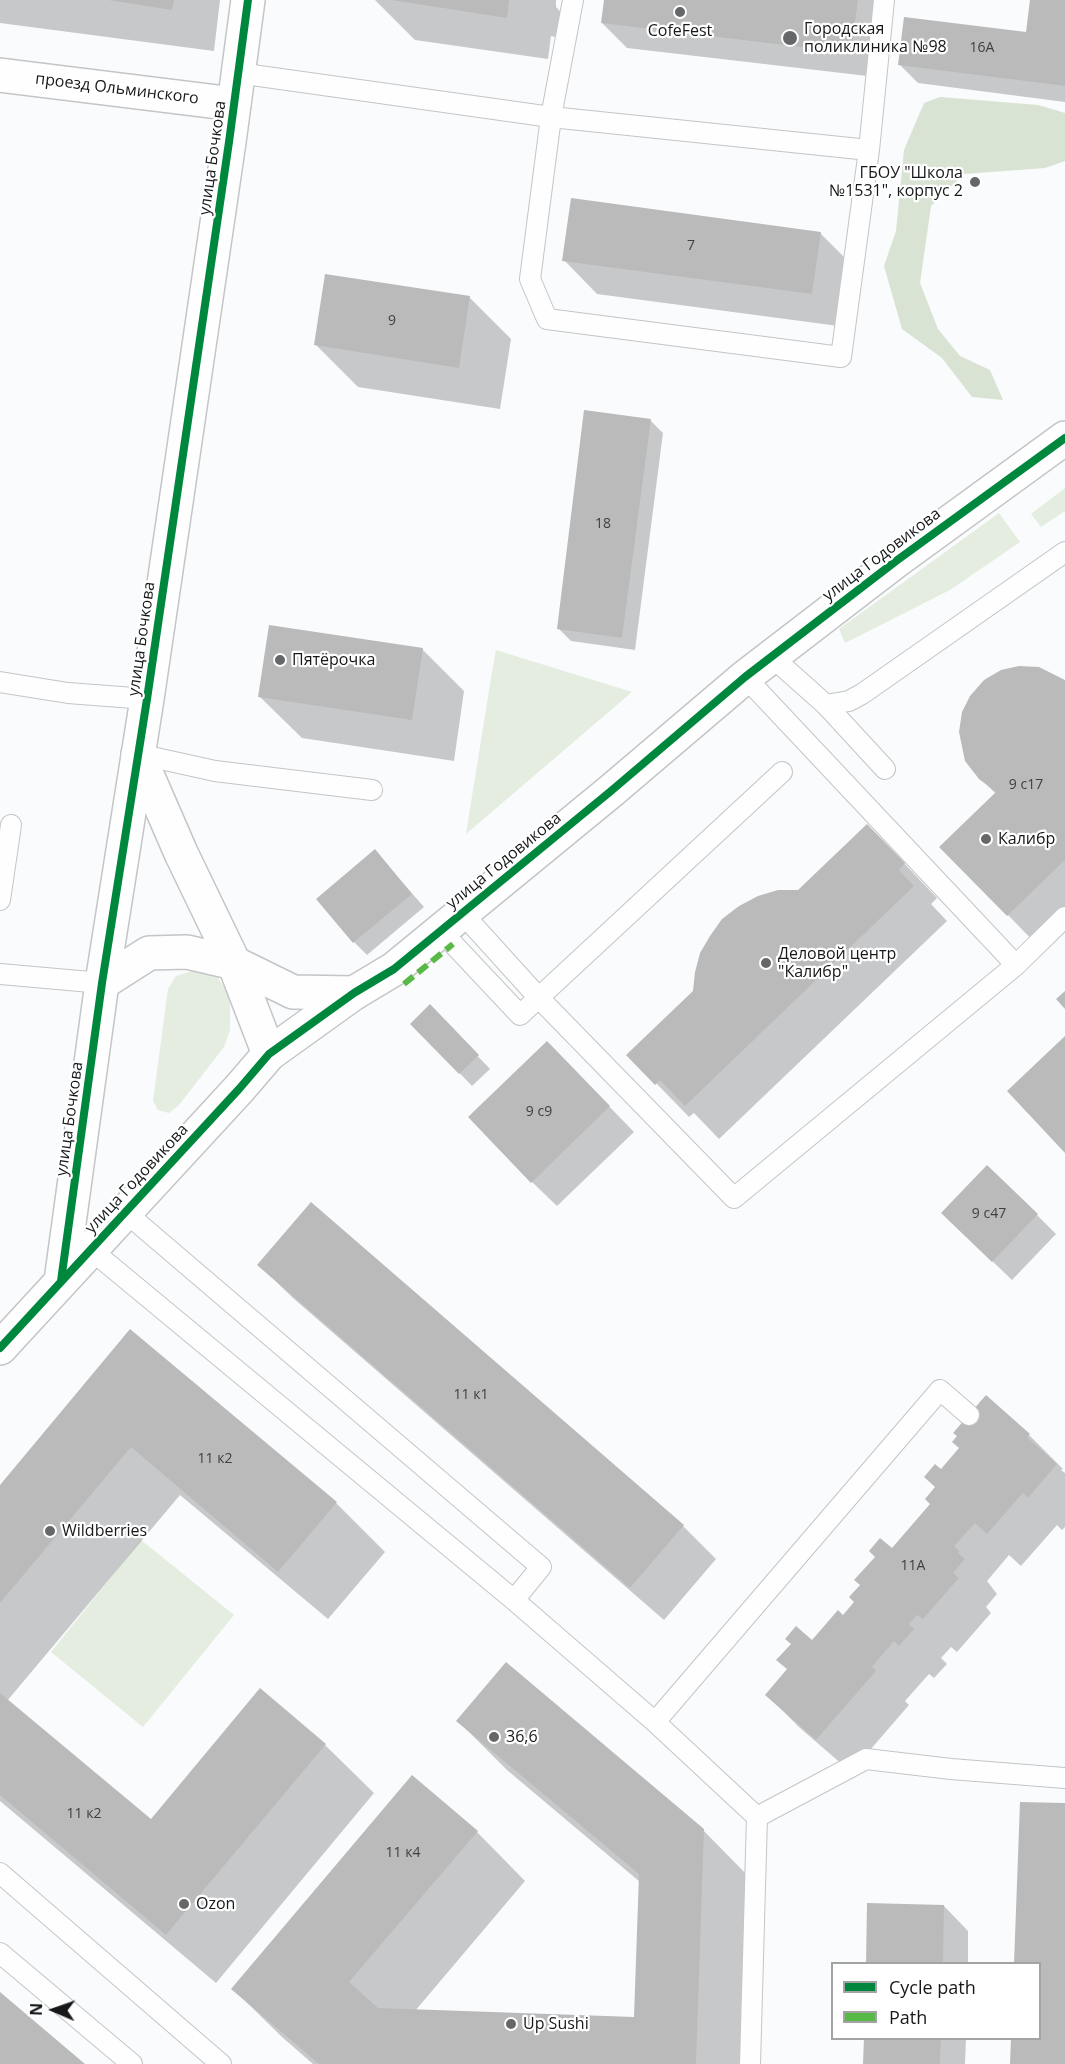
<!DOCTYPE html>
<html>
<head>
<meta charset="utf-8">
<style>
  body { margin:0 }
  #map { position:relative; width:1065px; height:2064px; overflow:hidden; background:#f9fbfd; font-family:"Open Sans",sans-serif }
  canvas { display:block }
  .legend { position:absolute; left:831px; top:1962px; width:210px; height:78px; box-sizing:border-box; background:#fff; border:2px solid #a2a3a3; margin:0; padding:8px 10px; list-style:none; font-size:18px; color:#16181a }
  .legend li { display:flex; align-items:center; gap:12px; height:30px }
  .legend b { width:30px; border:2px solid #a2a3a3 }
  .north { position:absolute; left:24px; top:1980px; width:60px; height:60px; -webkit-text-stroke:4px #fff; paint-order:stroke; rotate:272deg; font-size:16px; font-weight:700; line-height:24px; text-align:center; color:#16181a }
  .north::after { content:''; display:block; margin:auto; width:21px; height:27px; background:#16181a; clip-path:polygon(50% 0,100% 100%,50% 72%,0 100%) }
</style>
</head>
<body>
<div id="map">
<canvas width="1065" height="2064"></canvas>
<ul class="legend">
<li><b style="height:8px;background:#00873e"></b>Cycle path</li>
<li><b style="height:8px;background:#58b947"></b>Path</li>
</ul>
<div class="north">N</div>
</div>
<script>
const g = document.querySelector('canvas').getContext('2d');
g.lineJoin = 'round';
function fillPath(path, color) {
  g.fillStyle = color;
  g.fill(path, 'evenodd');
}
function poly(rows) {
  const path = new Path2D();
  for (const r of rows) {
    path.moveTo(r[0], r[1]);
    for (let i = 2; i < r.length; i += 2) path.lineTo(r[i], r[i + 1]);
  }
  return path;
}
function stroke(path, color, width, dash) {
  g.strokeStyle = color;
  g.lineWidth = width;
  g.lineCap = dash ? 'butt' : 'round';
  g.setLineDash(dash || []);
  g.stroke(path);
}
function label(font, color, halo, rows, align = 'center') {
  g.font = font + ' "Open Sans",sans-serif';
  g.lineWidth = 4.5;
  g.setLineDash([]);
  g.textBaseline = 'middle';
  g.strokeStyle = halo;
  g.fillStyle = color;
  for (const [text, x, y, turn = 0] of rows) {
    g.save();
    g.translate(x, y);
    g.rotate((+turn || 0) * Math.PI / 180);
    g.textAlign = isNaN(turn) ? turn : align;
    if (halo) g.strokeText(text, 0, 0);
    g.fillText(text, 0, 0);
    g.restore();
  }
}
const green = poly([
  [1065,488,1065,511,1041,527,1031,514],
  [999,513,1020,542,950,590,845,643,839,629],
  [496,650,632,692,466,834,492,672],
  [195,970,218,978,230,996,230,1030,224,1047,179,1105,169,1113,158,1110,153,1101,168,989,176,976],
  [141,1540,234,1615,143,1727,51,1652]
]);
const forest = poly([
  [940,97,1038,105,1065,113,1065,161,1045,168,964,174,931,206,920,283,938,329,960,356,990,370,1003,400,972,397,942,358,902,329,884,266,896,231,904,150,924,103]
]);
const shadow = poly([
  [0,0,220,0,214,51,0,23],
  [375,0,556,0,556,7,565,16,561,38,551,36,548,59,415,40],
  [605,0,874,0,884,10,876,77,627,48,602,23],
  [1032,0,1065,0,1065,102,918,83,899,64,1027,34],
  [820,233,854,267,846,327,597,294,564,260],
  [469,297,511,339,500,409,358,387,316,345],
  [650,420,663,433,635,650,571,641,558,628],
  [422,649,464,691,454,761,302,738,260,697],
  [1065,682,1065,926,1041,949,942,847,996,794,980,778],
  [375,851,424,907,367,955,354,942],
  [901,860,937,898,931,904,947,921,719,1139,694,1113,689,1117,656,1083,799,891],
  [430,1006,490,1069,472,1086,412,1024],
  [572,1068,634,1132,557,1206,532,1182],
  [1037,1215,1056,1234,1012,1280,962,1232],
  [259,1265,683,1526,716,1559,664,1620,293,1298],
  [131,1331,336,1503,385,1552,328,1619,180,1495,7,1701,151,1821,325,1745,374,1793,216,1983,0,1801,0,1488],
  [1029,1435,1063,1469,1061,1470,1065,1473,1065,1527,1062,1530,1057,1525,1021,1566,1009,1555,987,1581,997,1594,986,1607,991,1613,957,1652,951,1647,941,1658,947,1664,934,1678,929,1674,905,1701,909,1705,851,1772,800,1728,767,1695,788,1670,792,1644,812,1642,844,1617,892,1550,932,1504,941,1471],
  [458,1721,703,1830,752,1880,746,2064,313,2064,282,2037,233,1989,477,1832,525,1881,415,2011,635,2018,640,1882,507,1770],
  [1065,1805,1065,2064,1012,2064,1040,2038,1040,1964],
  [944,1906,968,1931,968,1964,867,1964],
  [865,2038,966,2038,965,2064,864,2064]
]);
const building = poly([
  [108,0,174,0,172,10],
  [391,0,509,0,507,18],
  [604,0,858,0,851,53,601,23],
  [1030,0,1065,0,1065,86,898,65,904,17,1026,32],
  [571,198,821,232,812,294,562,261],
  [325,274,470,296,459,368,314,345],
  [584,410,651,419,622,638,557,629],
  [269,625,423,648,412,720,258,697],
  [1019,666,1039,667,1065,680,1065,860,1007,916,939,847,996,792,979,779,965,761,959,732,962,712,970,696,984,680,1001,670],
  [867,824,905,863,899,870,914,886,685,1106,660,1080,655,1085,626,1055,693,991,695,972,700,953,710,936,722,919,739,906,758,896,778,890,798,890],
  [375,849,412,894,353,943,316,899],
  [1065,991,1065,1009,1056,999],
  [430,1004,479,1055,459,1074,410,1024],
  [1065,1036,1065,1153,1007,1091],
  [547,1041,610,1106,531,1183,468,1117],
  [987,1165,1038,1214,992,1262,941,1213],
  [311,1202,684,1525,630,1588,257,1265],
  [130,1329,337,1502,278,1572,131,1447,0,1603,0,1485],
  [986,1395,1030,1434,1027,1437,1057,1464,1028,1498,1023,1493,987,1534,975,1523,954,1546,959,1551,958,1553,965,1559,953,1573,959,1578,923,1619,917,1615,909,1624,914,1629,899,1646,894,1641,872,1667,876,1671,816,1740,765,1695,787,1669,776,1660,791,1644,785,1639,796,1626,812,1640,838,1610,843,1615,854,1602,849,1597,860,1585,854,1580,875,1557,869,1551,880,1538,892,1548,930,1504,925,1499,935,1487,924,1477,935,1464,941,1469,959,1448,952,1442,957,1436,953,1433],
  [506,1662,704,1829,696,2064,319,2064,231,1989,412,1775,478,1831,349,1982,378,2008,634,2017,639,1874,456,1721],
  [260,1688,326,1744,166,1935,0,1795,0,1693,151,1819],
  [1020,1802,1065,1803,1065,2064,1010,2064,1011,2038,1040,2038,1040,1964,1014,1964],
  [867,1903,944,1905,943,1964,866,1964],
  [0,1992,85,2064,0,2064],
  [864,2038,941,2038,940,2064,863,2064]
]);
const lane = poly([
  [238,73,551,117,869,150,841,357,547,319,530,279,551,117,573,0],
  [869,150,884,0],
  [771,656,826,705,885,769],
  [745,677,1016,965],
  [0,682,68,693,147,699],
  [826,705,849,701,862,694,1065,552],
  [138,754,215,771,372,790],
  [0,900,11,825],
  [462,913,539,998,734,1198,1016,965,1065,917],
  [440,930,520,1015,782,772],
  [0,974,102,983],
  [125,1212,541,1567,514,1600],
  [90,1249,514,1600,655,1722,757,1817,750,2064],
  [655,1722,940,1390,969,1415],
  [757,1817,866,1759,951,1769,1065,1778],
  [0,1873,221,2064],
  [0,1953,132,2064]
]);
const street = poly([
  [0,75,234,104],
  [138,754,181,853,234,963,293,992,354,993],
  [102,983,149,953,187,952,234,963,269,1054]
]);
const secondary = poly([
  [61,1281,102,983,147,699,229,142,248,0],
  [0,1348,239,1089,269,1054,354,993,394,969,611,791,745,677,896,561,1065,438]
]);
const quiet = poly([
  [404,984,453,944]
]);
const cycleway = poly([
  [61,1281,102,983,147,699,229,142,248,0],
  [0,1348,239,1089,269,1054,354,993,394,969,611,791,745,677,896,561,1065,438]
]);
const markers = [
  [680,12,6,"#656769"],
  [790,38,8,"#656769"],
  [975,182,6,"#656769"],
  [280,660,6,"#656769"],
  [986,839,6,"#656769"],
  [766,963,6,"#656769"],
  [50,1531,6,"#656769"],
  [494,1737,6,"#656769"],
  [184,1904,6,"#656769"],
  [511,2024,6,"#656769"]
];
const numberNames = [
  ["16А",982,48],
  ["7",691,246],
  ["9",392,321],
  ["18",603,524],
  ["9 с17",1026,785],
  ["9 с9",539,1112],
  ["9 с47",989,1214],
  ["11 к1",471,1395],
  ["11 к2",215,1459],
  ["11А",913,1566],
  ["11 к2",84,1814],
  ["11 к4",403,1853]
];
const poiNames = [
  ["Городская",804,29],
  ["поликлиника №98",804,47],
  ["CofeFest",680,31,"center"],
  ["ГБОУ \"Школа",963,173,"right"],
  ["№1531\", корпус 2",963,191,"right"],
  ["Пятёрочка",292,660],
  ["Калибр",998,839],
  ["Деловой центр",778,954],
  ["\"Калибр\"",778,972],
  ["Wildberries",62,1531],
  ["36,6",506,1737],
  ["Ozon",196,1904],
  ["Up Sushi",523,2024]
];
const streetNames = [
  ["проезд Ольминского",117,89,7],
  ["улица Бочкова",213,158,-82],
  ["улица Годовикова",882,555,-37],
  ["улица Бочкова",142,639,-82],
  ["улица Годовикова",504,861,-39],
  ["улица Бочкова",70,1119,-82],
  ["улица Годовикова",137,1179,-47]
];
fillPath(green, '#e4eddf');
fillPath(forest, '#d9e3d3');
fillPath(shadow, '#0003');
fillPath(building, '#bababa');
stroke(lane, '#c3c5c6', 22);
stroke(street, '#c3c5c6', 36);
stroke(secondary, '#c3c5c6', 36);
stroke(lane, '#fefeff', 20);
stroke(street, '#fefeff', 33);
stroke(secondary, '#fefeff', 33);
stroke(quiet, '#58b947', 6, [12, 6]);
stroke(cycleway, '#00873e', 8);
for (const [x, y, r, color] of markers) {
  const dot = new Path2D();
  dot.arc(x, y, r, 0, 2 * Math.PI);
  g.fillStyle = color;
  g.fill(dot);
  stroke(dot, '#fff', 2);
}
label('14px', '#3f4042', null, numberNames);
label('16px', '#16181a', '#fff', poiNames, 'left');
label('16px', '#16181a', '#fff', streetNames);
</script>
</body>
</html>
